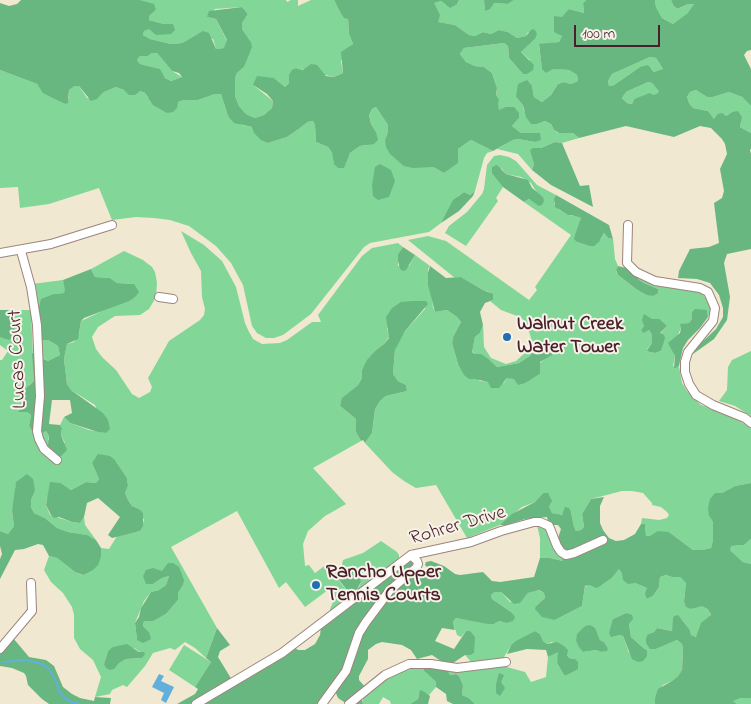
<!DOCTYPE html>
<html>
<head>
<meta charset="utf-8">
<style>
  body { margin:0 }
  #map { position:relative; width:751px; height:704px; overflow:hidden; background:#f0e8d0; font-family:"Indie Flower",sans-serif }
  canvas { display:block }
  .scale { position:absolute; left:574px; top:25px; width:86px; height:22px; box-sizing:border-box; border:2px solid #4a1f2b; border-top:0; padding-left:6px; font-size:15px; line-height:18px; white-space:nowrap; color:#4a1f2b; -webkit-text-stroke:4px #f7f3e8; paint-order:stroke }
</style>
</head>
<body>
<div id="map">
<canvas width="751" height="704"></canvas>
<div class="scale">100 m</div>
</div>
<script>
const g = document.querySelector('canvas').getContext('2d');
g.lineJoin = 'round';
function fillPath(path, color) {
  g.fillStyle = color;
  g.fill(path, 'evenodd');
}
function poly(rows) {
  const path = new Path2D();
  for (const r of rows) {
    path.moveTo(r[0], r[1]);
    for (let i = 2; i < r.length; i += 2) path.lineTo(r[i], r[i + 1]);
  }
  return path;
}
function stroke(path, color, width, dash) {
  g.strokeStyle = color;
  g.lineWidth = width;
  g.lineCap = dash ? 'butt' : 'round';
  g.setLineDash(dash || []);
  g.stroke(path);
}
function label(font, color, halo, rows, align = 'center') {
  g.font = font + ' "Indie Flower",sans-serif';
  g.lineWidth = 4;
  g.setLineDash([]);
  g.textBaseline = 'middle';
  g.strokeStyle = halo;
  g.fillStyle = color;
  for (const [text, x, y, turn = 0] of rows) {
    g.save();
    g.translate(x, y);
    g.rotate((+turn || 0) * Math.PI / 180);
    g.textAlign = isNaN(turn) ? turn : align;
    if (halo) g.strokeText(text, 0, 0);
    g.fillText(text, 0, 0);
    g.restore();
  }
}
const green = poly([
  [140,0,286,0,287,2,291,0,298,0,298,6,311,0,334,0,339,10,348,19,349,34,353,44,349,47,341,61,343,73,334,77,296,68,289,83,285,87,274,78,264,78,253,85,273,101,272,108,264,115,255,118,246,114,239,106,235,96,235,78,237,73,244,67,251,42,242,29,242,23,248,14,242,7,215,9,207,17,216,19,227,41,225,48,216,49,213,39,198,34,182,43,171,44,150,39,143,35,144,31,149,28,153,31,170,24,164,24,149,20,149,16,156,10],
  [459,0,484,0,485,10,494,3,508,4,514,0,586,0,583,3,584,13,569,9,558,33,562,36,559,42,539,45,542,68,569,70,577,75,578,81,571,84,564,82,558,84,551,95,542,102,534,97,532,86,516,97,523,105,524,111,537,124,545,121,551,124,554,130,558,133,573,133,579,138,562,143,555,142,541,148,531,150,534,164,532,170,518,154,497,149,513,140,518,139,535,142,540,133,521,133,512,126,519,118,499,111,496,96,497,88,492,73,484,67,475,66,466,62,460,54,464,48,504,43,508,46,509,58,523,74,530,60,521,52,535,39,528,32,526,36,517,38,508,32,499,30,491,34,483,32,475,36,469,35,455,25,437,22,433,3,441,1,446,5,457,4],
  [655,0,671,0,673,5,677,9,688,4,694,4,689,13,673,24,662,18,656,7],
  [152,53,157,53,172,71,182,77,171,81,165,78,159,69,140,64,137,60,140,56,148,56],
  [650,57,656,58,663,69,660,71,654,72,652,69,640,67,614,85,609,86,608,81,612,74],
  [0,70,37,84,41,89,65,104,69,98,69,90,73,86,79,86,87,98,97,99,104,92,116,87,124,90,140,91,145,93,148,98,178,102,184,100,198,100,215,94,221,94,228,116,242,125,252,127,268,143,287,137,300,128,306,122,313,121,315,125,316,142,328,147,333,152,334,164,346,164,346,160,350,153,360,146,368,145,376,132,371,124,369,115,372,109,376,107,388,125,388,132,385,140,423,167,433,167,444,173,457,163,458,149,471,140,493,151,487,153,484,158,475,191,470,195,464,192,458,196,441,223,429,232,370,243,364,247,311,314,283,335,274,338,266,338,257,333,252,326,243,285,231,263,216,246,189,226,170,220,154,218,136,217,112,220,99,188,49,204,20,208,18,187,0,188],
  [648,82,652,83,660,91,658,93,654,96,634,99,632,104,627,103,622,98,626,92],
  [696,90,707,97,713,97,729,92,742,97,751,106,751,133,740,127,741,122,732,112,726,116,714,119,708,111,693,108,689,103,687,97,690,92],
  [500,155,509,157,516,161,537,185,556,195,554,204,559,210,571,216,575,216,581,218,577,242,589,246,601,239,604,233,608,238,613,239,615,259,618,266,616,271,618,275,636,289,653,296,658,289,644,283,638,279,638,276,700,291,708,301,711,310,708,317,707,310,699,310,692,312,692,319,689,323,684,324,681,328,672,348,675,356,673,366,676,368,679,366,682,383,687,391,701,405,728,414,751,428,751,483,735,486,722,493,715,493,709,516,713,522,713,540,711,548,702,550,693,550,669,532,650,536,646,536,645,524,641,524,642,518,659,520,667,518,669,515,667,512,661,507,652,505,652,503,643,493,632,491,622,491,591,499,582,514,584,527,581,530,576,531,574,527,571,512,560,515,552,513,543,493,535,502,522,507,500,525,467,538,436,485,416,488,404,481,392,472,365,443,372,433,375,409,380,401,386,396,407,391,406,385,398,381,393,374,395,350,398,342,405,331,425,309,426,301,412,301,387,328,389,337,384,344,376,350,362,370,362,378,358,385,343,398,340,406,356,419,356,432,361,441,313,468,346,504,325,516,308,531,303,544,305,566,309,565,315,573,327,564,346,590,335,598,328,590,305,607,286,582,279,588,237,511,171,547,217,628,206,658,195,648,185,642,175,650,170,648,153,653,145,666,127,687,123,685,112,690,110,694,95,697,101,677,93,660,80,649,74,638,74,615,72,607,63,593,51,582,44,570,49,556,57,558,75,572,82,575,92,571,101,557,101,548,109,549,117,536,140,531,144,520,139,509,132,506,128,500,125,493,128,486,127,478,115,460,92,463,99,479,96,483,86,482,71,490,61,483,47,498,46,505,50,515,72,522,80,523,84,517,85,525,96,540,86,535,68,532,57,528,45,518,34,513,31,507,31,500,35,491,15,486,15,499,12,511,14,526,8,534,0,531,0,360,2,360,8,351,0,345,0,337,15,331,8,310,31,310,34,381,29,385,24,405,19,412,27,412,31,415,29,426,36,438,46,431,49,436,48,440,65,443,61,435,62,428,60,425,64,417,70,423,89,430,106,433,95,405,71,390,67,384,64,359,67,344,74,342,79,334,81,321,109,308,134,284,117,283,110,278,95,277,91,269,124,251,143,260,152,267,155,272,157,283,156,297,149,309,140,315,115,316,98,327,92,337,96,349,102,357,116,370,132,394,139,398,150,392,152,387,148,378,169,341,200,320,204,315,205,309,202,297,201,271,191,253,181,231,204,245,222,261,236,287,245,323,249,332,253,339,262,344,280,343,287,340,312,322,321,322,318,315,362,256,372,248,398,243,403,247,398,254,398,266,409,266,415,255,430,266,428,269,433,307,435,312,447,310,457,317,461,322,453,337,452,343,458,364,480,381,504,383,507,378,533,378,540,374,540,363,546,358,543,344,532,348,531,355,519,363,497,367,481,355,475,354,472,351,475,337,480,333,483,325,484,347,491,358,506,364,516,361,527,351,530,345,531,338,526,322,520,317,501,310,490,301,493,300,489,292,483,290,461,277,455,278,408,240,428,236,446,241,529,300,537,290,535,287,571,235,524,202,529,199,534,201,543,197,537,193,531,183,521,177,506,174,501,168,501,183,503,187,496,198,498,201,466,246,445,233,449,226,467,212,482,194,484,189,487,165,494,156],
  [644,326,667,326,660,334,662,346,661,351,655,353,649,352,647,349,652,343,652,335,649,330,643,332,641,330],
  [162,571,183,585,178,593,178,600,166,614,152,621,144,621,143,626,149,632,137,640,135,623,144,601,151,592,159,590,166,585,169,576,162,578,153,584],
  [134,648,140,652,142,658,126,659,118,664,104,664,108,651],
  [63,280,66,291,64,293,54,294,38,312,32,284],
  [40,340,48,340,58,346,60,355,48,361,40,356],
  [751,351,751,416,735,406,719,401,727,390,728,367,732,360],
  [537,525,547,529,563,557,563,561,550,558,540,558,540,538],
  [751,539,751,564,743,562,730,550,730,546,744,545],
  [381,541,397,552,399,555,399,560,331,612,330,609,334,600,348,590,359,587,361,582,359,577,351,568,342,565,343,560,363,553],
  [619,569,635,583,647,588,647,599,653,596,659,587,660,577,666,575,672,577,680,577,686,583,684,601,691,609,702,605,708,608,711,616,696,637,691,635,690,630,682,620,673,626,672,631,657,628,654,632,648,634,656,649,677,640,682,644,683,649,682,670,678,676,672,681,663,685,655,698,655,704,475,704,469,698,462,695,463,685,459,676,456,674,450,675,447,669,503,666,525,672,531,682,546,677,548,657,556,652,559,652,557,663,564,675,567,675,575,670,575,659,569,658,567,655,552,642,547,644,543,641,540,634,535,631,511,645,503,659,471,662,465,655,471,655,474,653,473,643,466,631,461,637,457,635,453,622,456,618,494,624,499,621,506,623,511,612,492,599,491,595,494,591,501,592,510,602,523,599,528,593,538,590,544,593,545,598,536,606,555,620,582,606,585,587,590,584,599,587,612,578],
  [626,613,632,619,629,624,631,637,645,649,629,653,623,636,619,635,613,619],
  [585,626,597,634,600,640,604,642,608,648,606,651,601,652,596,650,583,652,576,641],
  [184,645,211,662,195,687,169,670],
  [429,666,424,671,437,683,436,687,429,695,425,692,419,694,418,699,410,704,391,704,390,701,383,697,379,704,363,704,363,695,387,676,409,667],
  [741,698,751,698,751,704,737,704,732,701]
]);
const forest = poly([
  [21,0,140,0,154,4,156,10,149,16,149,20,164,24,173,24,175,30,171,34,156,35,149,29,144,31,143,35,150,39,171,44,182,43,203,31,209,33,216,49,224,48,227,40,216,19,207,17,209,11,242,7,248,14,242,23,242,29,251,42,252,47,244,67,237,73,235,78,235,96,239,106,246,114,255,118,264,115,272,108,273,101,267,94,253,85,257,76,274,78,285,87,289,83,289,75,292,70,296,68,303,70,311,64,317,65,326,76,334,77,343,73,341,52,353,44,349,34,348,19,344,18,339,10,334,0,459,0,457,4,450,8,441,1,434,3,440,15,438,22,455,25,469,35,475,36,483,32,491,34,499,30,508,32,517,38,526,36,532,29,535,30,537,34,535,39,521,52,534,65,533,70,527,74,523,74,509,58,508,46,504,43,464,48,460,54,466,62,475,66,484,67,492,73,497,88,496,95,499,100,498,103,499,110,506,107,514,107,519,113,519,118,512,126,521,133,540,133,541,140,535,142,518,139,513,140,493,151,471,140,458,149,458,163,444,173,433,167,413,168,404,166,390,154,386,147,385,140,388,132,388,125,376,107,372,109,369,115,371,124,376,132,378,140,374,144,360,146,350,153,344,168,338,168,334,164,332,152,328,147,316,142,315,125,313,121,307,122,300,128,287,137,268,143,261,140,254,133,252,127,234,123,228,116,221,94,215,94,198,100,184,100,178,102,177,108,173,112,167,113,153,105,145,93,140,91,135,95,129,95,124,90,116,87,104,92,97,99,91,101,79,86,74,86,69,90,68,103,65,104,43,93,37,84,0,70,0,3,9,6,17,4],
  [152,53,157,53,172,71,179,73,182,77,171,81,165,78,160,69,140,64,137,60,140,56,148,56],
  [484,0,514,0,508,4,494,3,490,9,485,11],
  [586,0,655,0,656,7,662,18,673,24,688,13,694,4,688,4,677,9,673,5,671,0,751,0,751,50,747,51,744,55,751,69,751,106,742,97,729,92,713,97,707,97,696,90,690,92,687,97,689,103,693,108,708,111,714,119,718,114,722,113,726,116,732,112,738,111,742,117,740,127,751,133,751,149,750,150,751,154,751,249,727,254,724,263,730,297,727,320,714,339,693,354,699,345,716,329,723,317,723,308,719,295,710,283,697,279,678,278,679,271,690,249,709,247,719,243,714,203,722,198,724,191,720,169,727,154,725,144,722,139,711,128,700,126,674,137,626,126,579,138,573,133,559,133,554,130,551,124,545,121,537,124,531,124,526,117,523,105,516,97,518,84,527,80,532,86,534,97,542,102,551,95,558,84,564,82,571,84,578,81,577,75,569,70,553,69,546,73,542,69,539,44,559,42,562,36,554,32,554,16,562,17,569,9,584,13,583,3],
  [650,57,656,58,663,69,654,72,648,65,640,67,614,85,609,86,608,81,612,74],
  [648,82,652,83,659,91,658,93,654,95,649,93,645,95,634,99,632,104,627,103,622,98,626,92],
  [555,142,562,143,580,186,589,185,593,207,551,185,532,170,534,164,530,150,533,148,541,148],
  [380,164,391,170,395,181,389,197,378,200,373,196,372,185,375,167],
  [497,165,506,174,528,180,532,188,543,197,544,201,542,205,539,206,529,199,524,202,503,187,492,173,492,167],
  [475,191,473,196,459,211,441,223,453,200,464,192,470,195],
  [556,195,609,225,613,239,608,238,604,233,599,242,594,246,589,246,577,242,574,239,575,235,581,218,575,216,568,215,555,207,554,199],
  [403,247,415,255,406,270,403,271,400,269,398,261,398,254],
  [430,266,446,278,461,277,483,290,493,294,493,300,485,303,480,312,483,325,480,333,475,337,472,352,475,354,481,354,487,358,497,367,519,363,531,355,532,348,536,344,553,342,554,347,552,355,540,362,540,374,525,383,518,385,514,379,507,378,499,388,491,388,488,382,475,379,469,379,464,375,458,364,452,343,453,337,461,322,457,317,447,310,435,312,428,285,428,273],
  [618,266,626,268,638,276,638,279,644,283,658,289,658,293,653,296,647,295,636,289,618,275,616,270],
  [91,269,95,277,110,278,117,283,134,284,139,292,135,297,129,301,84,318,81,321,78,339,67,344,64,359,67,384,71,390,103,413,108,420,110,429,106,433,98,432,70,423,64,417,72,413,70,400,52,400,49,424,60,425,62,428,61,435,67,450,61,456,57,456,48,446,49,436,46,431,36,438,29,426,31,415,27,412,18,412,24,405,25,397,24,390,34,381,32,353,48,361,60,355,58,346,48,340,40,340,38,312,41,299,54,294,64,293,65,290,63,280],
  [412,301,426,301,428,304,405,331,395,350,393,374,398,381,406,385,407,391,386,396,380,401,375,409,372,433,365,443,363,440,361,441,356,432,356,419,340,406,342,398,358,385,362,378,362,370,367,360,376,350,384,344,389,338,386,317,392,308,401,302],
  [695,309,707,310,708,317,700,328,688,340,683,348,679,366,676,368,674,368,675,356,668,343,680,333,681,328,680,324,689,323,692,319,692,312],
  [0,310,8,310,15,331,13,337,9,340,0,337],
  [644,314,652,319,659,319,667,326,660,333,664,335,665,338,661,351,655,353,649,352,647,350,652,343,652,335,649,330,643,333,641,330,644,326,642,320],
  [98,454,110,456,115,460,127,478,128,486,125,493,128,500,132,506,139,509,143,513,143,526,140,531,112,538,108,535,120,517,98,498,87,503,84,517,80,523,72,522,59,517,54,518,51,515,46,505,50,482,61,483,71,490,86,482,96,483,99,479,92,463],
  [27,474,33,479,34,484,35,491,31,500,31,507,34,513,45,518,57,528,68,532,87,535,96,540,101,548,101,557,98,565,92,571,83,575,75,572,57,558,49,556,43,545,38,544,24,549,15,550,0,579,0,598,0,559,2,554,0,546,0,531,8,534,14,526,12,511,16,482],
  [751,483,751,539,744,545,731,546,730,550,743,562,751,564,751,698,741,698,733,701,737,704,655,704,655,698,658,689,672,681,678,676,682,670,683,649,682,644,677,640,656,649,650,649,646,643,646,638,648,634,654,632,657,628,672,631,673,619,674,616,678,615,690,630,691,635,696,637,701,623,711,615,708,609,702,606,691,609,686,607,684,601,686,583,680,577,672,577,666,575,660,577,659,587,653,596,647,599,645,594,647,588,635,583,628,584,623,580,622,573,619,569,612,578,599,587,596,588,590,585,585,586,582,606,555,620,542,617,535,609,536,606,545,598,544,593,539,590,528,593,520,603,514,604,501,592,494,592,491,595,492,599,511,612,515,617,513,621,506,623,499,621,494,624,488,624,456,618,453,622,455,630,442,628,435,641,454,649,466,631,470,631,475,637,474,653,471,655,465,655,453,663,444,663,432,655,417,659,411,650,402,645,382,642,376,644,368,650,368,659,359,676,359,680,367,689,362,699,363,704,347,704,338,698,335,691,318,704,203,704,254,675,294,647,298,650,305,650,315,644,320,635,321,627,387,576,410,561,428,573,429,569,425,565,426,562,431,561,444,566,455,574,460,575,483,572,492,581,500,582,534,577,540,558,550,558,563,561,558,538,561,529,558,525,552,525,548,522,547,517,525,519,506,525,500,525,512,514,535,502,543,493,548,493,552,501,549,506,552,513,562,515,565,507,569,508,571,512,574,527,576,531,581,530,584,527,582,514,591,499,604,497,600,506,600,523,603,530,609,538,616,541,624,540,635,534,641,524,645,524,646,536,650,536,658,531,669,532,693,550,702,550,711,548,713,540,713,522,709,516,708,508,710,499,715,493,722,493,735,486],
  [168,563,173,563,179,567,184,580,183,585,178,593,178,600,166,614,153,621,144,621,143,626,149,632,151,639,143,643,137,640,135,623,139,617,141,608,151,592,159,590,166,585,169,576,162,578,153,584,146,584,143,576,146,570,153,568,162,571],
  [342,565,351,568,360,577,361,582,356,591,353,591,346,589,330,568,330,566,341,566],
  [626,613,632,615,633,619,629,624,631,637,647,651,647,656,643,661,638,662,632,659,623,636,619,635,611,637,609,633,613,619],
  [590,625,595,628,600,640,604,642,608,648,607,651,601,652,596,650,583,652,579,647,576,641,577,634,585,626],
  [217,628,230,645,220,651,218,657,232,680,212,690,190,704,177,704,195,694,198,689,195,687,211,662,206,658],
  [535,631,540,634,543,641,547,644,557,642,564,646,568,650,567,655,569,658,575,659,578,662,578,669,567,675,564,675,557,663,558,652,548,657,546,650,527,649,507,654,511,645,516,641],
  [13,638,29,657,46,660,54,666,63,687,72,694,80,698,94,701,95,697,111,698,110,704,49,704,42,699,28,685,26,676,24,673,12,668,0,666,0,654],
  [127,644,139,652,144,652,145,654,142,658,126,659,118,664,114,669,110,670,106,668,104,664,108,651,113,647],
  [429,666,447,669,450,675,456,674,459,676,463,685,462,695,469,698,475,704,453,704,447,701,446,694,436,687,436,682,424,671,424,668],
  [499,673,504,675,501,682,505,688,500,696,496,693,496,684],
  [420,690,425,692,430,696,428,704,410,704,418,699]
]);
const water = poly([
  [159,674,164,676,161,681,174,687,166,703,161,700,164,693,152,687]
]);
const stream = poly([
  [3,662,25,660,42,664,49,669,57,683,59,692,67,700,79,704]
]);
const minor = poly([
  [628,225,627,263,636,272,655,281,700,288,708,292,715,308,713,321,688,352,685,362,685,372,689,384,696,395,713,405,745,418,751,423],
  [21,251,31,287,37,325,40,396,37,431,39,439,44,449,57,460],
  [0,253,51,244,112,225],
  [159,297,173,299],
  [0,649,32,611,31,583],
  [196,704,282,653,411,555,471,542,501,531,534,522,540,522,549,526,557,546,561,552,566,555,574,553,603,540],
  [322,704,346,671,359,633,366,622,390,590,416,568,418,564,417,561,411,555],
  [349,704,385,675,409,664,431,664,457,668,506,662]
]);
const markers = [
  [507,337,5,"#1f6fb2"],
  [316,585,5,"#1f6fb2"]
];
const poiNames = [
  ["Walnut Creek",517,326],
  ["Water Tower",517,349],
  ["Rancho Upper",326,574],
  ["Tennis Courts",326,597]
];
const streetNames = [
  ["Lucas Court",19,359,-93],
  ["Rohrer Drive",458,527,-16]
];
fillPath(green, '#82d698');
fillPath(forest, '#69b780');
fillPath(water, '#63afdc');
stroke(stream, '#63afdc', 2);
stroke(minor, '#9d847e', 10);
stroke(minor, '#fff', 8);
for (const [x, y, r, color] of markers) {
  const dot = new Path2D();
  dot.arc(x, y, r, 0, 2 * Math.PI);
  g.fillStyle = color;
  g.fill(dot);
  stroke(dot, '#f7f3e8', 2);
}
label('bold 20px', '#4a1f2b', '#f7f3e8', poiNames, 'left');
label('20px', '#4a1f2b', '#f7f3e8', streetNames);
</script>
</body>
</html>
